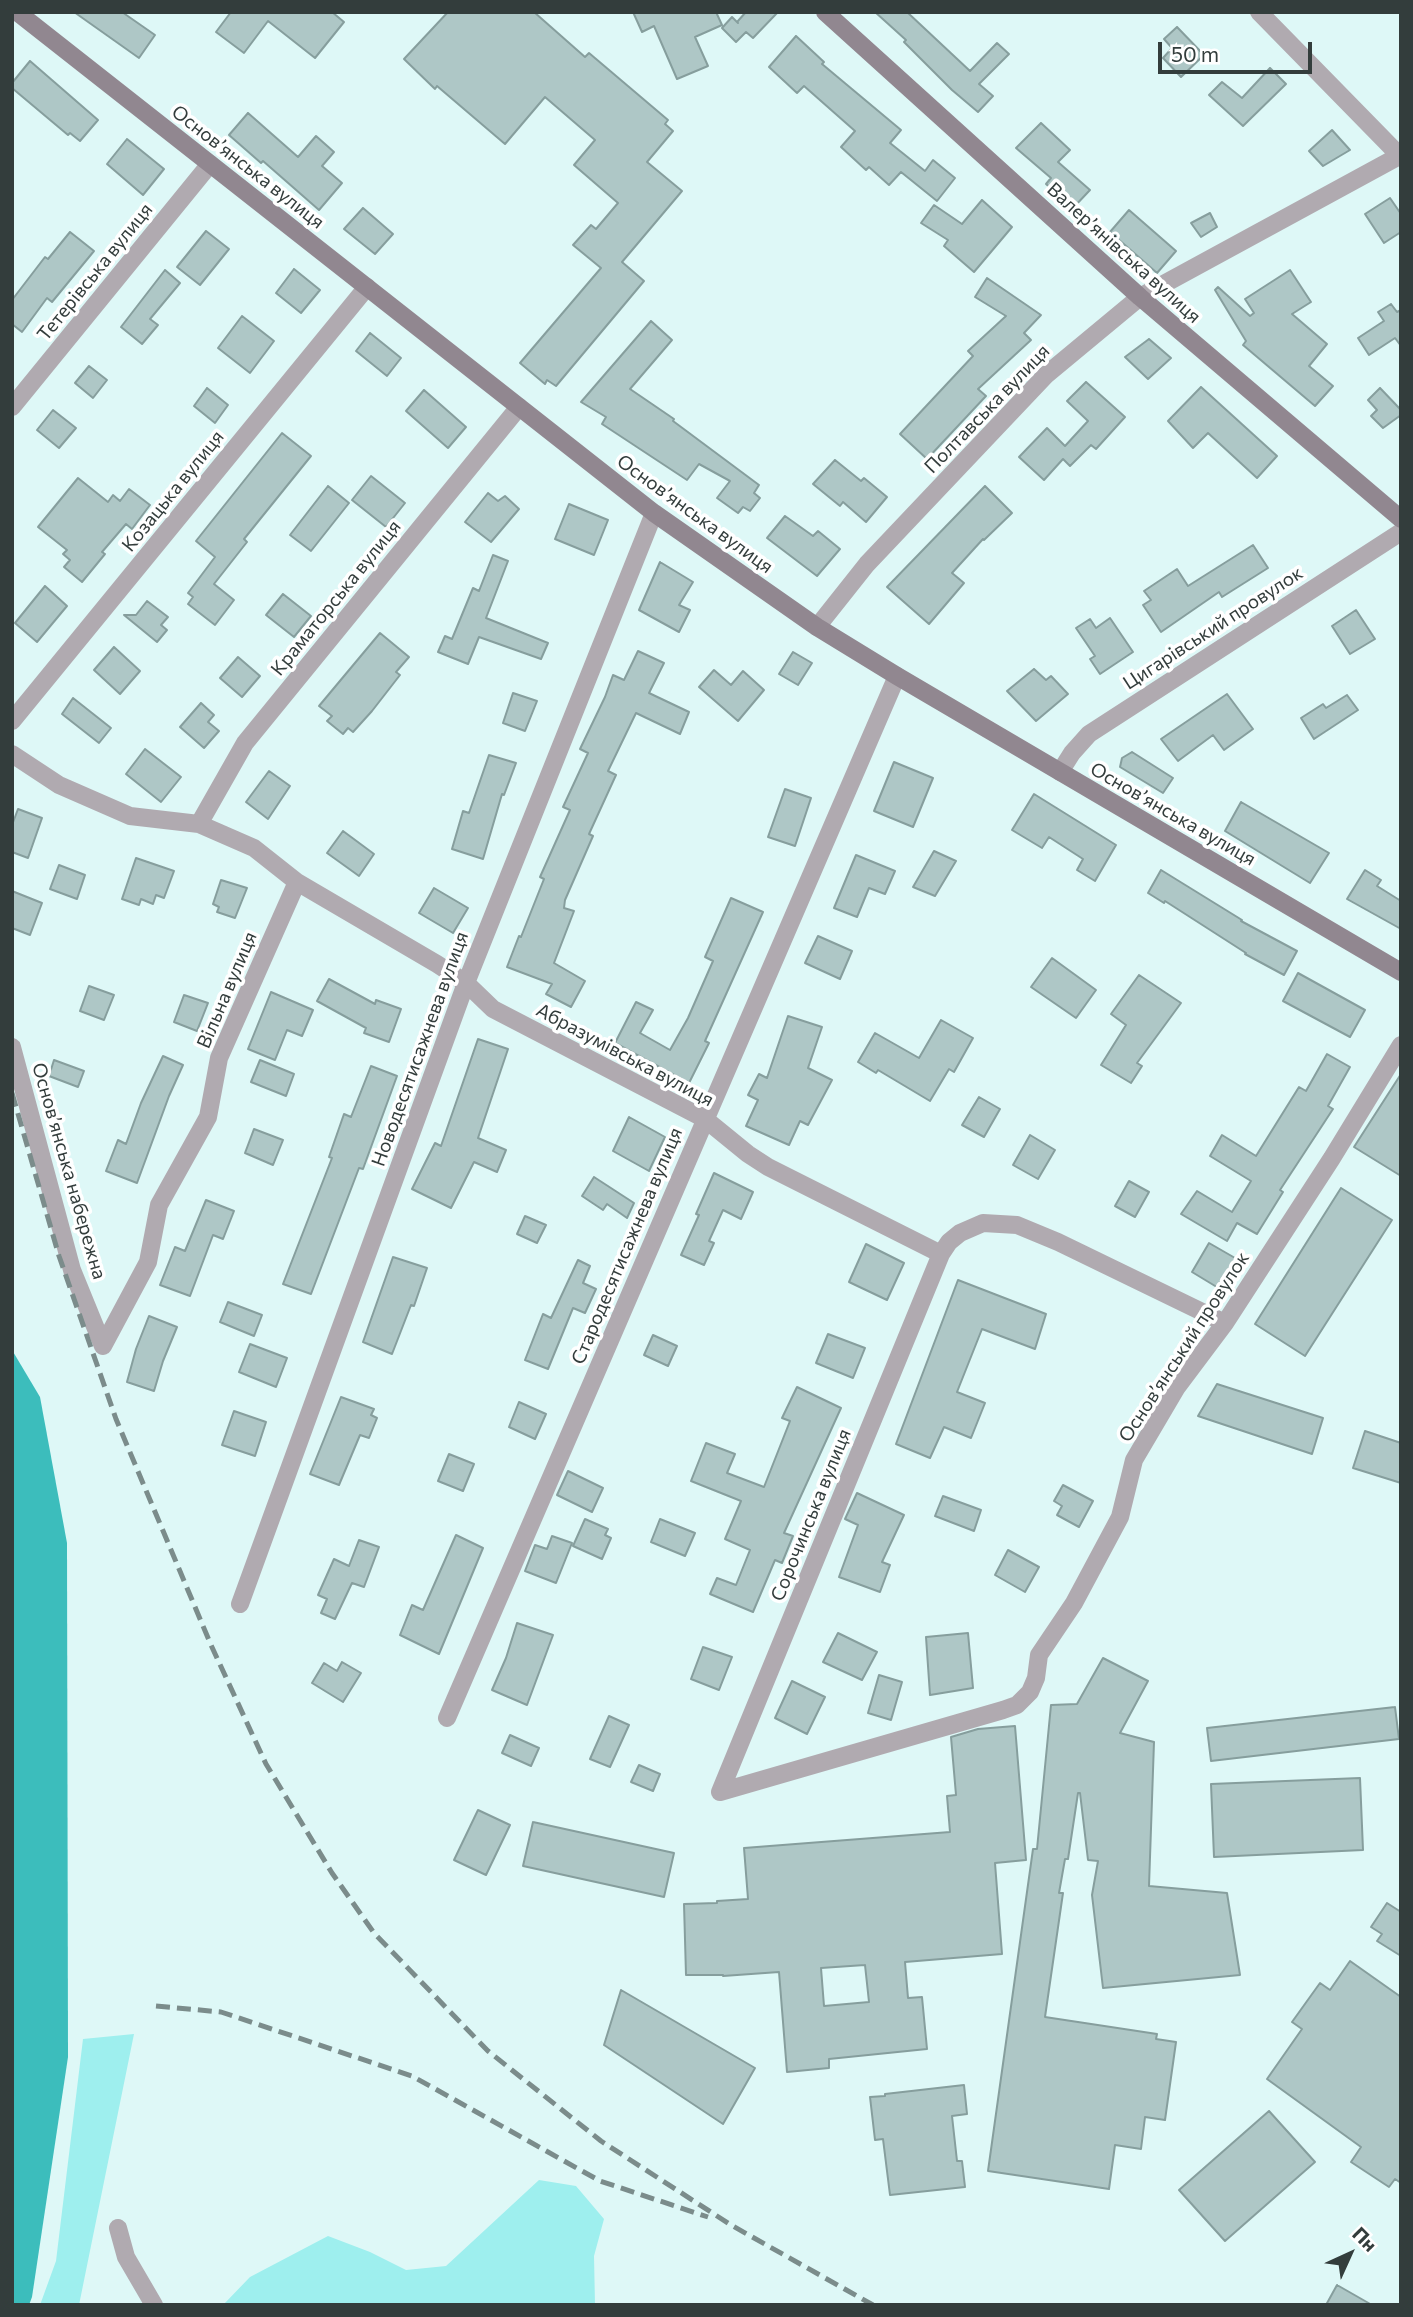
<!DOCTYPE html>
<html>
<head>
<meta charset="utf-8">
<style>
  body { margin:0 }
  #map { position:relative; width:1413px; height:2317px; overflow:hidden; background:#def8f7; font-family:Commissioner,sans-serif }
  canvas { display:block }
  .frame { position:absolute; inset:0; border:14px solid #333d3c; pointer-events:none }
  .north { position:absolute; left:1315px; top:2219px; width:70px; height:70px; -webkit-text-stroke:5px #fff; paint-order:stroke; rotate:45deg; font-size:19px; font-weight:700; line-height:28px; text-align:center; color:#333d3c }
  .north::after { content:''; display:block; margin:auto; width:24px; height:32px; background:#333d3c; clip-path:polygon(50% 0,100% 100%,50% 72%,0 100%) }
  .scale { position:absolute; left:1158px; top:42px; width:154px; height:32px; box-sizing:border-box; border:4px solid #333d3c; border-top:0; padding-left:9px; font-size:21px; line-height:24px; white-space:nowrap; color:#333d3c; -webkit-text-stroke:5px #fff; paint-order:stroke }
</style>
</head>
<body>
<div id="map">
<canvas width="1413" height="2317"></canvas>
<div class="frame"></div>
<div class="north">Пн</div>
<div class="scale">50 m</div>
</div>
<script>
const g = document.querySelector('canvas').getContext('2d');
g.lineJoin = 'round';
function fillPath(path, color) {
  g.fillStyle = color;
  g.fill(path, 'evenodd');
}
function poly(rows) {
  const path = new Path2D();
  for (const r of rows) {
    path.moveTo(r[0], r[1]);
    for (let i = 2; i < r.length; i += 2) path.lineTo(r[i], r[i + 1]);
  }
  return path;
}
function stroke(path, color, width, dash) {
  g.strokeStyle = color;
  g.lineWidth = width;
  g.lineCap = dash ? 'butt' : 'round';
  g.setLineDash(dash || []);
  g.stroke(path);
}
function label(font, color, halo, rows, align = 'center') {
  g.font = font + ' Commissioner,sans-serif';
  g.lineWidth = 7;
  g.setLineDash([]);
  g.textBaseline = 'middle';
  g.strokeStyle = halo;
  g.fillStyle = color;
  for (const [text, x, y, turn = 0] of rows) {
    g.save();
    g.translate(x, y);
    g.rotate((+turn || 0) * Math.PI / 180);
    g.textAlign = isNaN(turn) ? turn : align;
    if (halo) g.strokeText(text, 0, 0);
    g.fillText(text, 0, 0);
    g.restore();
  }
}
const green = poly([
  [134,2034,79,2305,40,2305,56,2261,83,2039],
  [539,2180,576,2186,604,2219,594,2256,595,2305,223,2305,250,2277,328,2236,370,2252,406,2270,446,2266]
]);
const water = poly([
  [12,1350,40,1397,67,1543,68,2057,32,2297,29,2305,12,2305]
]);
const building = poly([
  [74,12,122,12,155,35,139,58,74,12],
  [231,12,332,12,344,22,315,58,268,21,244,53,216,32,231,12],
  [448,12,534,12,585,57,589,53,668,120,665,124,673,131,647,162,682,191,622,262,644,281,556,386,547,380,545,384,520,363,601,268,573,245,591,225,596,229,618,203,574,165,595,140,545,97,505,144,437,86,435,89,404,59,448,12],
  [633,12,716,12,722,25,695,37,708,66,677,79,654,26,642,32,633,12],
  [746,12,778,12,753,38,746,32,736,42,722,28,732,17,738,23,737,22,746,12],
  [875,12,907,12,970,71,997,43,1009,54,979,84,993,96,978,112,952,90,904,42,906,40,875,12],
  [1177,27,1204,55,1181,77,1163,58,1172,48,1164,39,1177,27],
  [796,36,824,62,822,64,901,130,890,143,925,171,933,160,955,178,937,201,901,172,889,185,869,167,866,170,841,147,855,131,804,86,797,93,769,67,796,36],
  [30,61,98,120,80,141,70,133,68,135,12,88,12,83,30,61],
  [1270,68,1286,84,1243,126,1209,95,1222,82,1242,98,1270,68],
  [248,113,298,157,316,136,334,152,322,166,342,183,319,210,263,161,261,163,229,135,248,113],
  [1041,123,1070,150,1058,162,1090,190,1073,208,1046,184,1051,178,1016,148,1041,123],
  [1332,130,1350,150,1323,166,1309,151,1332,130],
  [127,139,164,169,143,195,107,164,127,139],
  [1390,198,1401,214,1401,232,1384,243,1365,214,1390,198],
  [982,200,1012,227,974,272,944,246,948,240,921,223,934,205,962,224,982,200],
  [363,208,393,234,375,254,344,229,363,208],
  [1129,210,1176,251,1157,273,1110,232,1129,210],
  [1210,213,1217,227,1201,237,1191,223,1210,213],
  [206,231,229,249,200,285,177,267,206,231],
  [70,232,94,251,52,302,47,298,22,332,12,324,12,300,45,257,48,259,70,232],
  [294,269,320,290,301,313,276,293,294,269],
  [165,270,180,283,150,319,158,325,142,344,121,327,165,270],
  [1290,270,1311,302,1292,314,1327,344,1309,366,1333,386,1315,406,1243,345,1246,341,1215,290,1218,287,1250,316,1254,313,1245,299,1290,270],
  [987,278,1041,315,1024,333,1031,340,978,389,986,396,927,459,900,434,973,356,968,351,1006,316,975,297,987,278],
  [1391,304,1397,312,1401,310,1401,346,1395,338,1369,355,1358,338,1384,321,1378,312,1391,304],
  [242,316,274,341,250,373,218,348,242,316],
  [651,321,672,340,630,389,674,419,673,421,759,485,754,493,760,498,750,511,743,507,738,513,717,498,730,481,699,464,687,480,602,424,606,417,581,402,651,321],
  [370,333,401,358,387,376,356,351,370,333],
  [1149,339,1171,358,1148,379,1125,357,1149,339],
  [89,366,107,380,93,398,75,383,89,366],
  [1086,382,1125,417,1096,449,1091,445,1070,466,1063,459,1044,480,1019,457,1047,428,1065,446,1088,421,1067,401,1086,382],
  [1201,387,1277,456,1257,478,1208,433,1193,448,1168,421,1201,387],
  [207,388,228,405,215,423,194,406,207,388],
  [1380,388,1401,410,1401,415,1383,428,1371,416,1377,410,1368,400,1380,388],
  [424,390,466,427,448,448,406,411,424,390],
  [53,410,76,428,59,448,37,430,53,410],
  [282,433,311,456,244,539,247,542,214,584,234,600,215,625,188,604,193,597,188,593,215,557,196,541,282,433],
  [835,460,861,481,864,478,887,497,866,522,843,502,840,506,813,484,835,460],
  [371,476,405,503,386,527,352,500,371,476],
  [78,478,108,502,113,495,120,501,129,489,150,505,132,529,126,524,102,552,105,554,82,582,64,567,70,560,63,554,67,550,38,527,78,478],
  [328,486,349,503,311,551,290,535,328,486],
  [985,486,1012,513,984,540,983,539,952,573,964,583,929,624,887,587,985,486],
  [488,493,498,501,505,496,519,509,491,542,465,522,488,493],
  [569,504,608,520,594,555,555,539,569,504],
  [785,516,813,536,818,531,840,549,817,576,767,538,785,516],
  [1253,545,1268,568,1222,597,1219,592,1161,632,1143,605,1151,600,1144,591,1177,569,1188,586,1253,545],
  [493,555,508,561,486,618,548,643,541,659,479,637,468,664,438,652,445,636,452,639,473,588,479,591,493,555],
  [660,562,693,582,679,605,690,610,679,632,639,610,660,562],
  [45,586,67,606,37,642,15,623,45,586],
  [283,594,311,616,294,637,266,615,283,594],
  [147,601,168,617,161,625,167,630,157,642,124,615,136,615,147,601],
  [1356,610,1375,639,1350,654,1332,626,1356,610],
  [1110,618,1133,652,1100,674,1090,659,1095,656,1076,628,1090,619,1096,628,1110,618],
  [380,633,409,657,396,672,400,675,372,711,353,732,348,728,343,734,327,721,332,716,319,706,380,633],
  [114,647,140,671,120,694,94,670,114,647],
  [638,651,664,663,649,693,689,712,680,734,636,713,608,771,616,775,589,834,593,836,565,900,564,908,574,911,554,963,585,981,571,1007,546,994,552,984,507,967,519,936,521,937,544,879,540,877,570,810,563,807,588,753,580,749,605,697,613,675,624,680,638,651],
  [793,652,812,663,798,685,779,674,793,652],
  [238,657,260,676,242,697,220,678,238,657],
  [1034,669,1046,680,1051,676,1068,694,1036,721,1007,691,1034,669],
  [714,670,731,685,743,671,764,690,738,721,699,687,714,670],
  [513,693,537,701,525,731,503,723,513,693],
  [1227,694,1253,729,1224,750,1213,735,1178,761,1161,739,1227,694],
  [1347,695,1358,710,1314,739,1301,718,1323,704,1326,708,1347,695],
  [73,698,111,728,99,743,62,714,73,698],
  [201,703,214,715,208,722,219,731,204,748,180,727,201,703],
  [145,749,181,777,161,802,126,774,145,749],
  [1132,752,1173,778,1163,793,1120,767,1122,758,1132,752],
  [489,755,516,763,504,795,502,794,483,859,452,849,463,811,469,813,489,755],
  [894,762,933,778,913,827,874,811,894,762],
  [269,771,290,786,268,819,246,802,269,771],
  [785,789,811,798,795,846,768,837,785,789],
  [1034,794,1116,845,1095,881,1077,870,1083,859,1049,837,1042,848,1012,830,1034,794],
  [1241,802,1329,853,1310,883,1225,831,1241,802],
  [18,809,42,818,28,858,12,852,12,825,18,809],
  [343,831,374,854,359,876,327,853,343,831],
  [934,851,956,861,935,896,913,887,934,851],
  [856,855,895,871,885,894,869,888,857,917,834,908,856,855],
  [136,858,174,871,164,898,156,895,153,904,141,899,139,905,122,899,136,858],
  [59,865,85,875,77,899,50,889,59,865],
  [1161,870,1242,920,1241,921,1297,951,1284,975,1245,954,1246,953,1165,901,1164,903,1148,893,1161,870],
  [1365,870,1381,880,1377,886,1401,901,1401,929,1347,899,1365,870],
  [221,880,247,888,235,918,217,912,219,907,213,904,221,880],
  [434,888,468,908,453,933,419,913,434,888],
  [12,891,42,903,30,935,12,928,12,891],
  [731,898,763,912,705,1041,709,1043,689,1083,615,1043,636,1002,653,1010,640,1033,670,1050,688,1018,713,961,705,957,731,898],
  [818,936,852,951,840,979,805,963,818,936],
  [1052,958,1096,990,1076,1018,1031,987,1052,958],
  [1298,973,1365,1010,1350,1037,1283,1001,1298,973],
  [1139,975,1181,1003,1137,1063,1142,1066,1131,1083,1101,1065,1126,1025,1111,1014,1139,975],
  [329,979,375,1004,376,1000,401,1009,389,1042,364,1033,366,1028,317,1001,329,979],
  [89,986,114,995,104,1020,80,1011,89,986],
  [271,992,313,1010,302,1036,287,1030,275,1060,248,1049,271,992],
  [184,995,208,1003,197,1031,174,1022,184,995],
  [788,1016,822,1027,808,1068,832,1080,808,1125,800,1121,789,1145,746,1126,758,1100,748,1095,759,1074,767,1078,788,1016],
  [941,1020,973,1038,954,1072,949,1069,930,1101,878,1070,876,1073,858,1062,875,1033,919,1058,941,1020],
  [478,1039,508,1049,478,1138,506,1150,497,1172,474,1162,451,1208,412,1189,435,1143,441,1146,478,1039],
  [1327,1054,1350,1067,1328,1106,1333,1109,1280,1190,1283,1192,1257,1234,1237,1223,1227,1241,1181,1214,1197,1191,1232,1212,1251,1181,1210,1156,1222,1135,1256,1156,1299,1087,1306,1091,1327,1054],
  [163,1056,183,1065,169,1096,137,1183,106,1171,118,1140,126,1144,141,1103,163,1056],
  [54,1060,84,1071,78,1087,49,1076,54,1060],
  [260,1060,294,1074,286,1096,251,1082,260,1060],
  [371,1066,397,1076,363,1169,359,1168,311,1294,283,1284,332,1158,329,1157,344,1114,351,1117,371,1066],
  [1401,1074,1401,1176,1354,1147,1401,1074],
  [979,1097,1000,1109,984,1137,962,1125,979,1097],
  [629,1117,665,1137,649,1171,613,1151,629,1117],
  [254,1129,283,1140,273,1165,245,1153,254,1129],
  [1030,1135,1055,1150,1038,1179,1013,1165,1030,1135],
  [714,1173,753,1192,741,1219,723,1210,709,1241,714,1243,704,1265,681,1255,699,1215,696,1214,714,1173],
  [594,1177,634,1203,627,1218,607,1204,603,1210,582,1196,594,1177],
  [1129,1181,1149,1192,1135,1217,1115,1206,1129,1181],
  [1341,1188,1392,1220,1305,1356,1255,1324,1341,1188],
  [206,1200,234,1211,223,1239,213,1235,190,1296,160,1285,175,1247,185,1251,206,1200],
  [525,1216,546,1225,537,1243,517,1234,525,1216],
  [1209,1243,1242,1262,1225,1292,1192,1272,1209,1243],
  [866,1244,904,1263,887,1300,849,1282,866,1244],
  [393,1257,427,1268,414,1306,411,1305,392,1354,363,1342,393,1257],
  [578,1260,590,1266,583,1283,596,1289,585,1313,573,1308,548,1369,525,1360,543,1314,551,1318,578,1260],
  [958,1280,1046,1314,1035,1349,982,1329,957,1392,985,1403,971,1438,944,1427,930,1458,896,1444,958,1280],
  [228,1302,262,1315,254,1336,220,1322,228,1302],
  [149,1316,177,1327,163,1361,154,1391,127,1382,136,1349,149,1316],
  [828,1334,865,1348,853,1378,816,1363,828,1334],
  [653,1335,677,1346,668,1366,644,1355,653,1335],
  [250,1344,287,1358,276,1387,239,1372,250,1344],
  [1217,1384,1323,1418,1312,1454,1198,1416,1217,1384],
  [797,1387,841,1408,784,1533,793,1536,782,1563,775,1560,753,1612,710,1594,717,1578,736,1585,750,1550,725,1539,741,1501,691,1481,706,1443,735,1454,727,1473,764,1487,790,1421,782,1418,797,1387],
  [341,1397,374,1409,371,1415,377,1418,369,1438,360,1435,339,1485,310,1474,341,1397],
  [519,1402,546,1414,535,1439,509,1427,519,1402],
  [234,1411,266,1422,255,1456,222,1445,234,1411],
  [1365,1431,1401,1443,1401,1483,1353,1468,1365,1431],
  [449,1454,474,1464,463,1491,438,1481,449,1454],
  [568,1471,603,1488,592,1512,557,1495,568,1471],
  [1063,1485,1093,1501,1079,1527,1057,1515,1062,1506,1054,1501,1063,1485],
  [857,1493,904,1515,882,1562,890,1565,880,1592,839,1577,858,1525,845,1519,857,1493],
  [943,1496,981,1510,974,1531,935,1516,943,1496],
  [585,1519,608,1529,605,1535,611,1538,602,1559,573,1546,585,1519],
  [660,1519,695,1533,685,1556,651,1542,660,1519],
  [456,1535,483,1548,439,1654,400,1635,412,1605,423,1610,456,1535],
  [552,1536,572,1543,556,1583,525,1571,535,1545,547,1549,552,1536],
  [359,1540,379,1547,364,1587,352,1583,335,1619,321,1613,327,1599,318,1595,334,1559,349,1566,359,1540],
  [1008,1550,1039,1567,1025,1592,995,1575,1008,1550],
  [517,1623,553,1635,527,1705,492,1690,506,1658,517,1623],
  [838,1633,877,1652,862,1680,823,1662,838,1633],
  [968,1633,973,1688,930,1695,926,1637,968,1633],
  [703,1647,732,1657,719,1690,691,1679,703,1647],
  [1103,1658,1148,1681,1120,1733,1154,1742,1149,1886,1227,1893,1240,1975,1103,1988,1092,1895,1098,1861,1088,1860,1080,1793,1078,1793,1068,1859,1065,1859,1059,1893,1063,1893,1045,2017,1157,2034,1156,2039,1176,2042,1165,2120,1145,2117,1141,2149,1115,2145,1109,2189,988,2171,1033,1849,1037,1849,1051,1705,1077,1704,1103,1658],
  [342,1662,361,1673,343,1702,312,1683,324,1663,337,1671,342,1662],
  [879,1675,902,1682,891,1720,868,1713,879,1675],
  [792,1681,825,1697,807,1734,775,1718,792,1681],
  [1395,1707,1399,1739,1211,1761,1207,1728,1395,1707],
  [609,1716,629,1725,610,1767,590,1759,609,1716],
  [1015,1726,1026,1860,995,1863,1002,1954,905,1962,908,1998,922,1997,927,2049,829,2059,829,2068,787,2072,779,1972,723,1976,723,1975,686,1975,684,1904,717,1903,717,1901,748,1899,744,1848,950,1832,947,1796,956,1795,951,1737,978,1729,1015,1726],
  [865,1965,869,2002,824,2006,821,1968,865,1965],
  [510,1735,539,1748,531,1766,502,1753,510,1735],
  [639,1765,660,1774,653,1791,631,1782,639,1765],
  [1360,1778,1363,1850,1214,1857,1211,1784,1360,1778],
  [478,1810,510,1825,486,1875,454,1860,478,1810],
  [533,1822,674,1853,664,1897,523,1866,533,1822],
  [1387,1903,1401,1912,1401,1956,1377,1941,1382,1934,1371,1927,1387,1903],
  [1350,1961,1401,1997,1401,2183,1395,2179,1389,2187,1351,2162,1361,2147,1267,2079,1302,2029,1292,2022,1320,1983,1330,1990,1350,1961],
  [621,1990,755,2068,723,2124,604,2045,621,1990],
  [964,2085,967,2114,952,2116,957,2161,962,2161,965,2187,890,2195,883,2139,875,2140,870,2097,885,2096,885,2094,964,2085],
  [1269,2111,1315,2162,1225,2241,1179,2190,1269,2111],
  [1337,2285,1372,2305,1326,2305,1337,2285]
]);
const street = poly([
  [1259,12,1399,155],
  [12,407,210,164],
  [817,627,867,564,1046,375,1140,297,1401,155],
  [12,721,367,287],
  [12,754,59,785,130,816,199,824,254,848,297,882,437,964,466,983,493,1009,705,1119,748,1154,768,1167,941,1254,949,1242,960,1233,983,1223,1017,1225,1058,1242,1225,1323],
  [1060,772,1072,753,1089,734,1401,532],
  [199,824,245,743,519,407],
  [12,1047,72,1270,103,1346],
  [103,1346,148,1262,159,1205,208,1117,219,1058,297,882],
  [240,1604,466,983,654,513],
  [447,1718,897,676],
  [720,1792,1003,1710,1017,1705,1030,1692,1036,1678,1039,1655,1074,1603,1120,1517,1134,1460,1177,1387,1225,1323,1332,1158,1401,1045],
  [720,1792,941,1254],
  [118,2228,126,2257,154,2305]
]);
const secondary = poly([
  [17,12,654,513,817,627,897,676,1401,972],
  [825,12,1140,297,1401,519]
]);
const rail = poly([
  [12,1093,59,1256,116,1419,211,1645,266,1764,332,1873,374,1933,488,2051,601,2141,731,2225,873,2305],
  [156,2006,221,2012,412,2076,600,2181,708,2217]
]);
const streetNames = [
  ["Основ’янська вулиця",248,167,38],
  ["Валер’янівська вулиця",1124,253,42],
  ["Тетерівська вулиця",95,272,-51],
  ["Полтавська вулиця",987,409,-46],
  ["Козацька вулиця",173,491,-51],
  ["Основ’янська вулиця",695,514,36],
  ["Краматорська вулиця",336,598,-51],
  ["Цигарівський провулок",1213,628,-33],
  ["Основ’янська вулиця",1173,814,30],
  ["Вільна вулиця",227,990,-67],
  ["Новодесятисажнева вулиця",420,1049,-70],
  ["Абразумівська вулиця",625,1055,28],
  ["Основ’янська набережна",69,1171,74],
  ["Стародесятисажнева вулиця",627,1246,-67],
  ["Основ’янський провулок",1184,1347,-57],
  ["Сорочинська вулиця",811,1515,-68]
];
fillPath(green, '#9eefee');
fillPath(water, '#3cbdbc');
fillPath(building, '#aec7c6');
stroke(building, '#869e9d', 2);
stroke(street, '#b0aab0', 18);
stroke(secondary, '#918790', 18);
stroke(rail, '#7b8c8b', 5, [14, 7]);
label('19px', '#333d3c', '#fff', streetNames);
</script>
</body>
</html>
